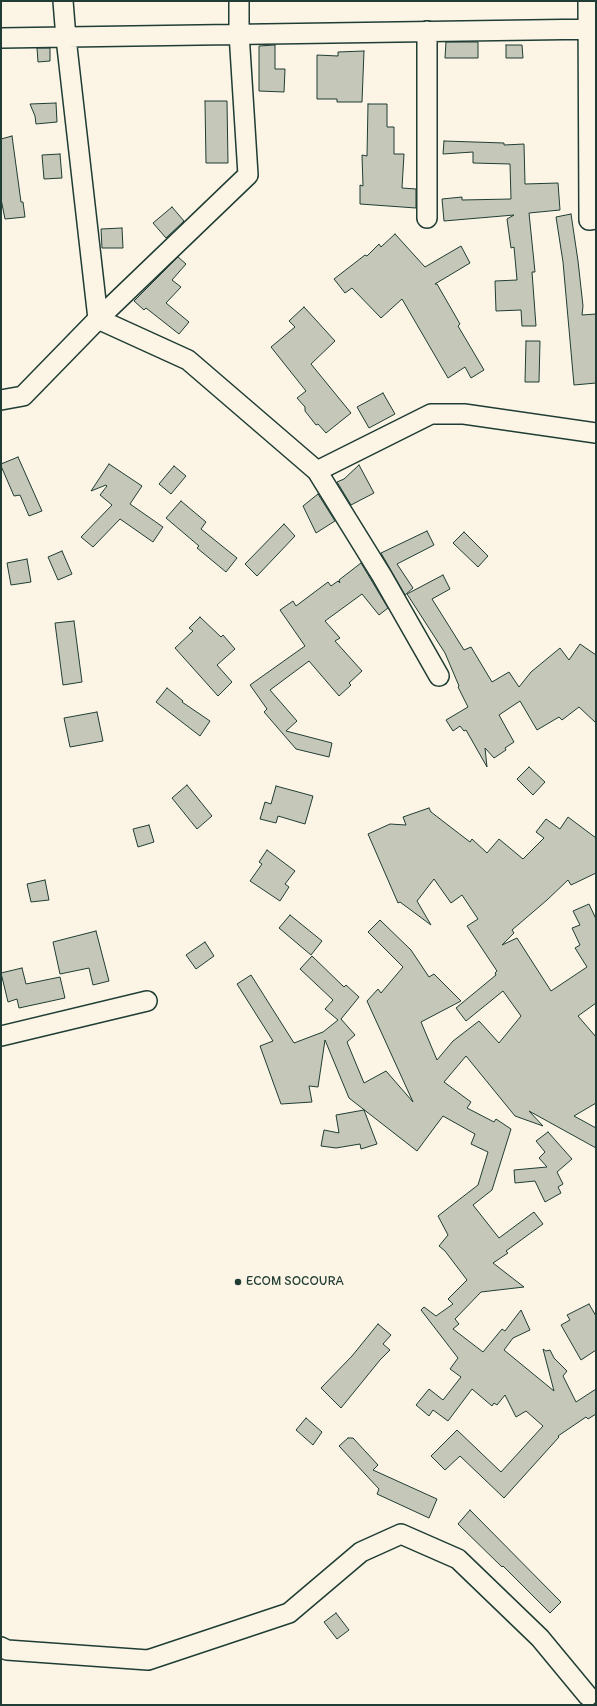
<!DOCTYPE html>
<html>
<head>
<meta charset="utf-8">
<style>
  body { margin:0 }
  #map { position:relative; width:597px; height:1706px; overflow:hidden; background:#fcf5e5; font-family:Itim,sans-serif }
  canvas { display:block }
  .frame { position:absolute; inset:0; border:2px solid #1f3d34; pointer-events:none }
</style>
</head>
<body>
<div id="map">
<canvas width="597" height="1706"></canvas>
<div class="frame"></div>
</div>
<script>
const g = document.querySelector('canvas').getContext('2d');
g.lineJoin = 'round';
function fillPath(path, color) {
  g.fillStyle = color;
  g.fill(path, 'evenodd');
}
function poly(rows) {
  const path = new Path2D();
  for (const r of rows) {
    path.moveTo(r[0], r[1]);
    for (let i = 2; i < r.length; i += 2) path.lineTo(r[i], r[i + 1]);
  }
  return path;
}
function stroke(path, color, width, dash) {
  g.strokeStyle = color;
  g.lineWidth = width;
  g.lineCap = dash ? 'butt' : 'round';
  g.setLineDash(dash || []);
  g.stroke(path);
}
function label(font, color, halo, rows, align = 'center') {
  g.font = font + ' Itim,sans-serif';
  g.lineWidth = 3;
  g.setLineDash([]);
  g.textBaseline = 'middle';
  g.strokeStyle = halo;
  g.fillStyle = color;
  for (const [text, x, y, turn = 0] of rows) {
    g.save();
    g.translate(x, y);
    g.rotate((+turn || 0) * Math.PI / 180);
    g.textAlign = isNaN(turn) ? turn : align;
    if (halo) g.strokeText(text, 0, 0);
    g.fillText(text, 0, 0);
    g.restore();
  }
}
const building = poly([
  [446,42,478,42,478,58,445,58,446,42],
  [275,45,275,69,285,69,284,92,259,91,259,46,275,45],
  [506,45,522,45,523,58,506,58,506,45],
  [37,48,50,48,50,61,38,62,37,48],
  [364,51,362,102,337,102,337,99,317,99,317,55,338,56,338,52,364,51],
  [205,101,227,101,228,163,206,163,205,101],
  [56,103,57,122,36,124,35,116,30,104,56,103],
  [368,104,387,104,387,127,394,127,394,154,404,154,402,188,416,189,416,208,360,204,360,185,363,186,362,155,367,156,368,104],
  [12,136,21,202,23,202,25,217,5,219,1,199,1,139,12,136],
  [444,141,504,143,504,145,524,144,525,184,558,183,560,210,529,213,535,272,532,272,536,326,522,326,521,310,496,311,495,281,517,280,514,247,511,248,507,219,514,215,444,221,442,199,462,197,462,200,511,199,510,164,473,163,473,152,443,154,444,141],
  [60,154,62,178,44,179,42,155,60,154],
  [172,207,184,221,166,238,153,223,172,207],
  [571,214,578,261,583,306,582,315,596,314,596,383,574,385,563,262,556,217,571,214],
  [122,228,123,248,102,248,101,229,122,228],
  [395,234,425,267,461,246,470,263,435,284,437,284,460,324,458,326,484,370,471,378,465,367,448,378,402,299,381,318,352,288,345,293,334,279,365,255,367,256,379,244,381,247,395,234],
  [178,257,186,264,172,280,181,287,166,303,189,322,179,334,146,308,144,310,134,301,178,257],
  [304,307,335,341,311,364,351,413,326,433,318,424,316,425,305,411,305,407,297,398,306,391,271,347,295,327,289,321,304,307],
  [526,341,540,341,539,382,525,382,526,341],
  [383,393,395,414,369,428,357,407,383,393],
  [18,457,42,511,29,516,20,495,14,496,1,466,1,464,18,457],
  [109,464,142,486,130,504,163,527,153,542,120,519,93,547,81,537,112,505,100,495,107,486,106,485,91,491,109,464],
  [359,465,374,493,351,505,337,482,344,479,359,465],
  [174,466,186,476,171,494,159,484,174,466],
  [318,494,335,521,316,533,303,506,318,494],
  [181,501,206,522,201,529,237,558,226,572,197,548,199,546,166,518,181,501],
  [284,524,295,536,257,576,245,564,284,524],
  [427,531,434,545,397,564,413,588,405,595,381,553,427,531],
  [464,532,488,556,478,567,453,543,464,532],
  [62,551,72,574,58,580,48,557,62,551],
  [27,559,31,582,11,585,7,563,27,559],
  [361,563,388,608,379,615,362,594,325,621,340,638,335,641,362,671,349,683,351,685,339,696,309,661,270,690,297,721,286,731,332,743,329,757,296,749,264,712,267,709,250,685,305,646,280,610,293,601,296,606,328,582,331,586,338,581,340,583,339,580,361,563],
  [443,575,450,589,432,599,464,650,471,647,492,682,509,672,519,687,531,672,560,648,569,660,580,644,596,655,596,723,579,707,562,720,559,717,537,730,520,701,499,715,514,742,505,748,506,750,494,758,485,748,487,767,466,730,464,731,460,726,453,731,446,720,468,707,458,687,459,686,445,653,407,594,443,575],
  [200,617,221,637,223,635,235,649,217,665,232,682,218,696,175,648,193,631,189,628,200,617],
  [74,621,82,682,63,685,55,623,74,621],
  [167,688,183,701,182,702,210,721,200,736,156,702,167,688],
  [97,712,103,741,70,747,64,718,97,712],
  [529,767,545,782,533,795,517,779,529,767],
  [187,785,212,816,197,829,172,798,187,785],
  [276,786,313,796,305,824,278,816,276,823,260,819,265,802,271,804,276,786],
  [429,808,431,812,470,842,472,839,487,853,499,839,523,859,544,838,536,832,546,819,560,829,568,817,596,838,596,873,571,885,568,880,547,900,512,930,514,933,502,945,517,938,551,991,587,967,575,948,580,945,572,928,580,925,573,911,589,904,596,919,596,1003,578,1016,596,1037,596,1103,574,1116,596,1128,596,1148,529,1111,543,1126,515,1116,466,1056,444,1082,471,1102,467,1108,494,1122,496,1119,511,1129,492,1190,473,1205,499,1238,534,1212,543,1224,506,1251,508,1253,493,1263,524,1287,481,1292,455,1319,459,1324,453,1329,483,1352,502,1329,505,1331,521,1310,530,1330,513,1338,504,1350,554,1391,543,1349,546,1351,550,1350,554,1358,567,1371,563,1376,576,1402,596,1389,596,1414,588,1419,586,1417,558,1436,559,1437,504,1498,460,1456,445,1470,431,1456,457,1430,501,1472,543,1426,526,1411,516,1417,505,1395,497,1405,494,1403,492,1406,472,1389,448,1421,433,1410,429,1416,416,1405,429,1389,443,1400,461,1377,450,1369,458,1358,421,1310,424,1307,436,1316,453,1304,448,1299,467,1280,445,1251,439,1246,448,1235,438,1216,478,1185,488,1152,471,1144,475,1134,443,1116,417,1151,349,1098,325,1040,318,1087,309,1086,312,1102,281,1104,260,1046,273,1041,237,984,251,975,294,1043,323,1032,338,1020,325,1009,333,1000,300,969,312,956,344,987,346,985,359,997,341,1019,355,1035,347,1042,364,1083,386,1071,413,1102,367,1001,378,989,381,993,403,967,368,932,380,920,411,950,429,977,434,974,461,1001,421,1022,437,1060,453,1041,479,1021,499,1043,521,1016,503,991,466,1021,456,1008,496,975,495,973,497,971,467,926,478,919,462,895,451,903,434,879,417,901,431,925,400,902,398,903,368,834,390,824,406,825,403,817,429,808],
  [149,825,154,842,138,847,133,829,149,825],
  [267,850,295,871,285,884,289,887,280,901,250,881,262,864,259,862,267,850],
  [45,880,49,900,31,902,27,884,45,880],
  [290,915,322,941,311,955,279,928,290,915],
  [96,931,109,981,93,985,89,968,60,974,53,942,96,931],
  [205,942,214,956,196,969,186,955,205,942],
  [22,968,26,984,60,977,65,998,19,1008,17,999,8,1002,1,973,22,968],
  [364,1110,377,1144,361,1149,360,1144,336,1148,321,1146,324,1130,339,1133,336,1115,364,1110],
  [548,1132,572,1159,557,1172,563,1184,558,1187,561,1193,545,1202,535,1181,515,1183,514,1170,547,1167,539,1158,545,1152,536,1141,548,1132],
  [589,1304,596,1316,596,1350,581,1360,561,1325,570,1320,567,1315,589,1304],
  [378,1324,391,1335,383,1344,390,1350,380,1360,341,1408,321,1388,352,1356,378,1324],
  [306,1418,322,1432,313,1445,296,1430,306,1418],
  [348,1438,353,1438,378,1465,373,1470,437,1499,429,1518,377,1494,379,1489,339,1446,348,1438],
  [470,1510,561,1602,550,1613,503,1566,502,1567,458,1524,470,1510],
  [336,1613,349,1630,337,1639,324,1622,336,1613]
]);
const street = poly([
  [239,1,239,33,248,175,98,319,188,360,317,471,382,576,439,676],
  [588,1,589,220,596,219],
  [427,31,427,218],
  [1,38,596,29],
  [1,400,23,396,98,319,66,38,63,1],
  [317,471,431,414,464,414,596,433],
  [1,1036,147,1001],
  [1,1647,7,1650,148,1660,289,1613,361,1552,401,1534,458,1559,540,1638,588,1696]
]);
const markers = [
  [238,1282,4,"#1f3d34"]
];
const poiNames = [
  ["ECOM SOCOURA",246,1282]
];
fillPath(building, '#c5c7b9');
stroke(building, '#1f3d34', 1);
stroke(street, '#1f3d34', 22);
stroke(street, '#fcf5e5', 19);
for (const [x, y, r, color] of markers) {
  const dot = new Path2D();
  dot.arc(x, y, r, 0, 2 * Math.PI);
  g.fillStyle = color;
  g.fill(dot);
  stroke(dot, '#fcf5e5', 1.5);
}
label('13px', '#1f3d34', '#fcf5e5', poiNames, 'left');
</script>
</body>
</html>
